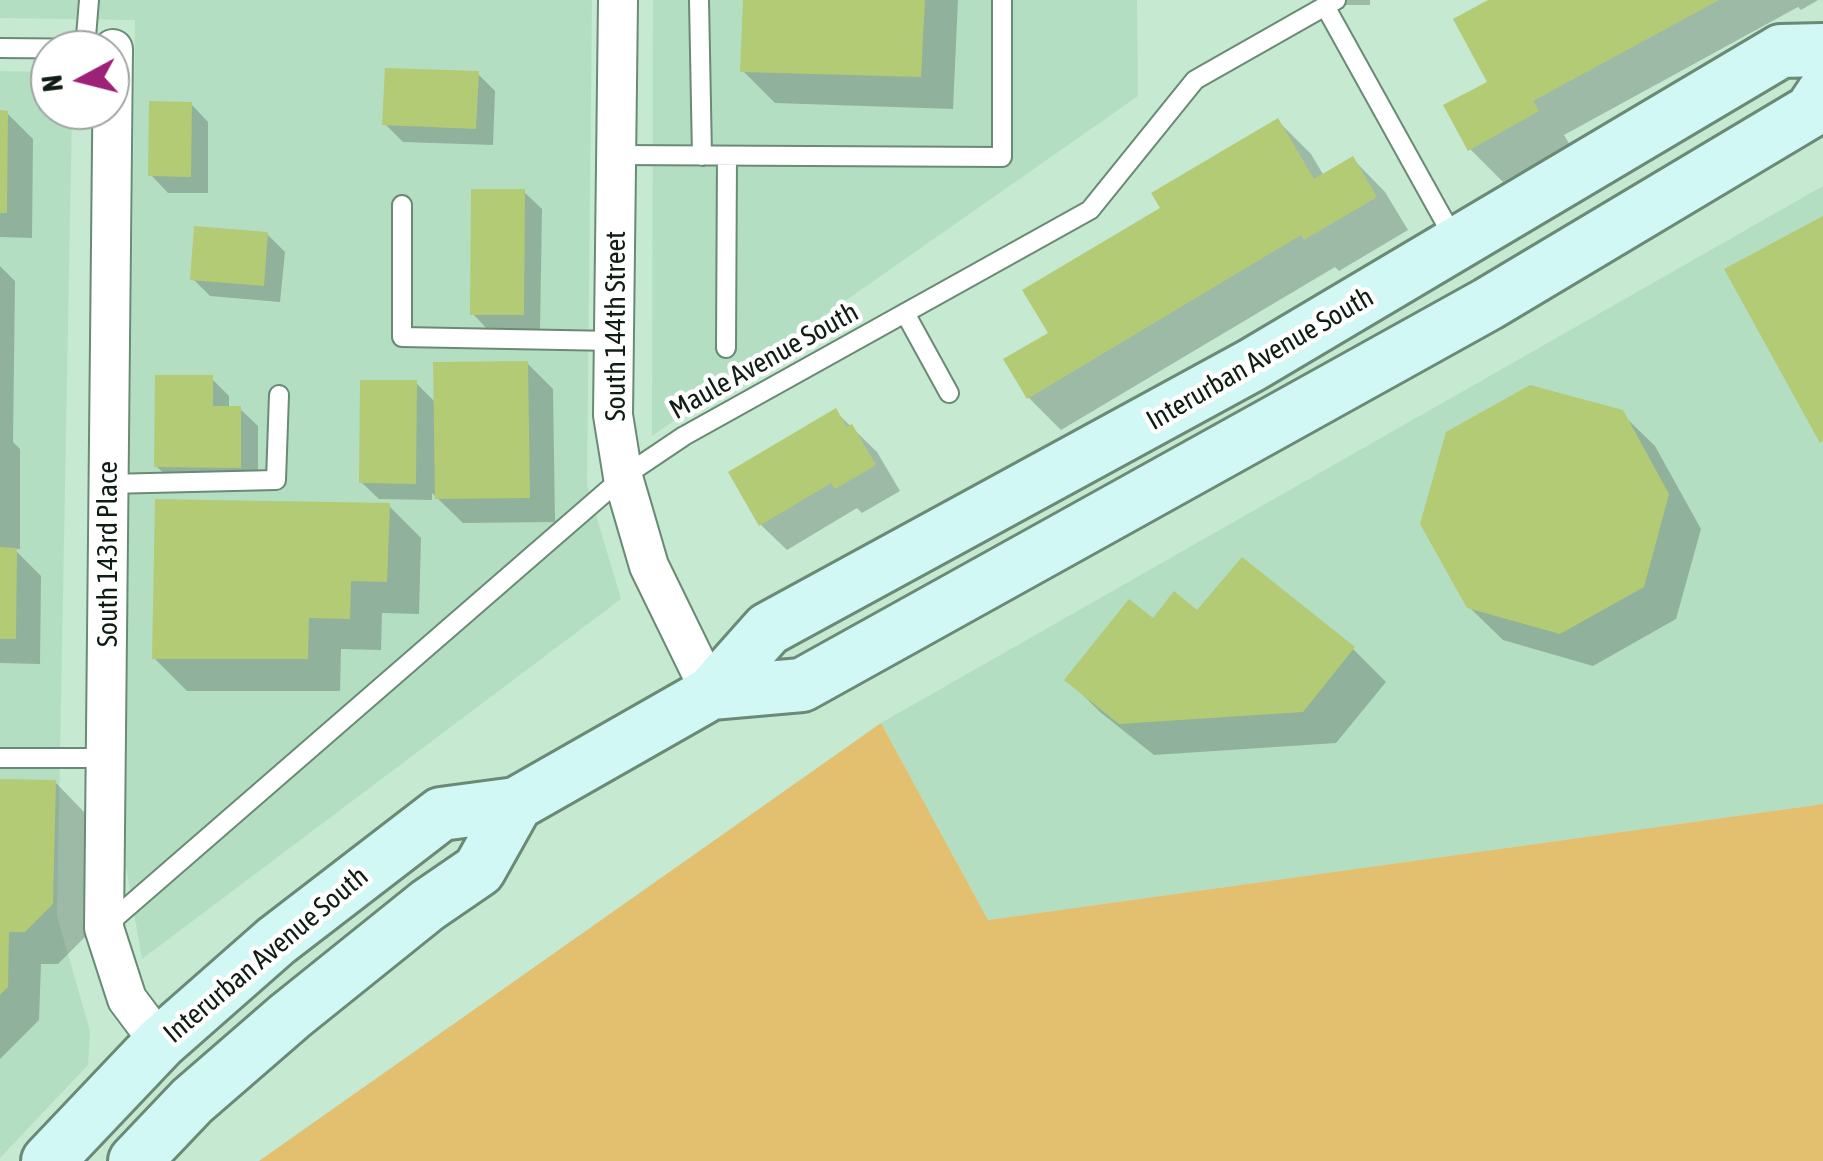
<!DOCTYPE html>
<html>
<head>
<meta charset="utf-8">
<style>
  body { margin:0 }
  #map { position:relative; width:1823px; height:1161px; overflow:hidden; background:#c5e9d1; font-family:"Asap Condensed",sans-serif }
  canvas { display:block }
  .north { position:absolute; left:30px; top:30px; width:100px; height:100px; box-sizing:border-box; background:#fff; border:2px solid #9fa5a1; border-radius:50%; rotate:263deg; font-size:28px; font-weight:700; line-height:40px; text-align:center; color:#101d14 }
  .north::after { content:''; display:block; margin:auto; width:35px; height:45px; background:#9d2177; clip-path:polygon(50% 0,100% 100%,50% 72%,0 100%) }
</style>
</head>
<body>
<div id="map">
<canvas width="1823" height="1161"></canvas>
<div class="north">N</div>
</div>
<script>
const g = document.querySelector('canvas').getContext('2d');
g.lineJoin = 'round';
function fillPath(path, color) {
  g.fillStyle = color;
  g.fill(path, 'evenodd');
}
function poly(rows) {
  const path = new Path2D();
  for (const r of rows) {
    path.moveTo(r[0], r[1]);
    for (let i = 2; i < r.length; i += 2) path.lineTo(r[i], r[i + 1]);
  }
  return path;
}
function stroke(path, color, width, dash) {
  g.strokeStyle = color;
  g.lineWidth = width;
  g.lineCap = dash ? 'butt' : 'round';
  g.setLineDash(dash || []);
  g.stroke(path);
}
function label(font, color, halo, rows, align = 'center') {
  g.font = font + ' "Asap Condensed",sans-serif';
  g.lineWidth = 9;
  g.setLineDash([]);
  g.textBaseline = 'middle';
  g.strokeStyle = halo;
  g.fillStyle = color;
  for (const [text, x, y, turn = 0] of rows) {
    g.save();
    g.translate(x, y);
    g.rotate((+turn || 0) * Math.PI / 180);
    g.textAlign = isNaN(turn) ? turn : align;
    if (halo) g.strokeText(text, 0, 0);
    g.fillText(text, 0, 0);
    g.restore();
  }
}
const built = poly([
  [0,0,592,0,587,485,621,599,142,959,125,861,135,20,0,18],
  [653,0,1137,0,1138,96,652,436],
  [0,71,50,72,50,110,72,110,57,916,90,1031,88,1065,0,1158],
  [1823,186,1823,804,988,920,881,723]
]);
const green = poly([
  [881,723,988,920,1823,804,1823,1161,259,1161]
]);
const shadow = poly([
  [746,0,958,0,953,109,775,103,743,71],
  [1323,0,1370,0,1370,5,1329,5],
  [1494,0,1818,0,1801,10,1798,7,1564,135,1570,145,1503,182,1470,149,1490,82],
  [478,74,495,91,493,145,403,142,385,124],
  [191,104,208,122,208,193,168,193,151,175],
  [0,113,7,113,33,139,32,238,0,237],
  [1278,121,1311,154,1324,176,1353,159,1385,192,1408,230,1339,271,1335,267,1061,430,1029,398,1051,334,1163,209],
  [524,192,542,209,540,332,490,332,473,314],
  [267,234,285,252,280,302,210,296,193,279],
  [0,266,15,281,13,442,20,449,20,549,14,549,41,576,40,664,0,663],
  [527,363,553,389,555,522,463,523,432,493,432,500,379,499,361,482,416,383,436,403],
  [211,378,229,396,229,409,240,409,258,426,258,484,174,483,156,466],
  [835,411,877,452,900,491,862,513,857,508,787,550,761,525,731,473],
  [1621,413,1655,446,1701,529,1676,619,1593,666,1503,640,1469,607],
  [388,505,421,538,419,614,382,613,381,650,341,649,340,691,187,691,154,658],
  [1198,613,1353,649,1386,682,1336,743,1154,755,1100,712,1067,679,1153,622],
  [0,781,55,782,87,815,85,937,58,964,41,964,39,1020,0,1059]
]);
const building = poly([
  [743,0,925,0,921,77,740,72],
  [1488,0,1719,0,1533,101,1539,111,1468,151,1443,105,1487,82,1453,19],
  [385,68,479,71,476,129,382,125],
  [149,101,192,102,191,177,148,176],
  [0,110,8,111,7,213,0,213],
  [1278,118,1314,179,1353,156,1377,197,1304,240,1301,235,1027,399,1003,359,1048,333,1022,290,1160,208,1151,193],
  [471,189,525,189,524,315,470,315],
  [1823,216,1823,441,1820,443,1724,269],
  [194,226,268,232,264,286,190,280],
  [528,361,530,498,435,499,433,362],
  [155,375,213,375,213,406,241,406,241,468,154,467],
  [360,380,417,380,416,484,359,483],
  [1530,385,1623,410,1669,494,1644,587,1560,634,1467,608,1420,524,1446,432],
  [836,408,847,427,852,424,876,465,835,489,831,483,759,526,728,472],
  [155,499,390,503,387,582,351,581,350,619,309,618,308,659,152,659],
  [0,547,17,548,16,639,0,639],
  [1242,557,1355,647,1303,712,1119,724,1064,680,1129,599,1153,618,1174,591,1197,610],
  [0,779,56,780,53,904,25,932,9,932,8,987,0,995]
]);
const lane = poly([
  [699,0,702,156],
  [1325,6,1456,242],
  [0,48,113,49],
  [85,49,89,0],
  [617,155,1002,157,1002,0],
  [402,205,402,337,614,341],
  [905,313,949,393],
  [726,348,727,156],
  [108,484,276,480,279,395],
  [0,758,106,758],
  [108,924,623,477,684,436,1090,210,1195,80,1336,0]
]);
const street = poly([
  [618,0,613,415,623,477,649,566,711,693],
  [113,49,104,928,127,999,160,1043]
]);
const secondary = poly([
  [711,693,802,685,1488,304,1811,111,1823,93],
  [48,1161,160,1043,276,941,441,814,516,804,711,693,768,629,1252,365,1781,51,1823,50],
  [135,1161,192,1101,290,1016,428,905,479,870,516,804]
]);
const streetNames = [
  ["South 144th Street",616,326,-90],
  ["Interurban Avenue South",1260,359,-30],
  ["Maule Avenue South",764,361,-29],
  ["South 143rd Place",108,554,-90],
  ["Interurban Avenue South",266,955,-40]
];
fillPath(built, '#b4dec2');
fillPath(green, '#e2c070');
fillPath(shadow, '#0003');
fillPath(building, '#b3cb75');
stroke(lane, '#6a8a75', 22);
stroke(street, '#6a8a75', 42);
stroke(secondary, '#6a8a75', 58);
stroke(lane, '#fff', 18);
stroke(street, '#fff', 38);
stroke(secondary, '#d2f8f6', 52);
label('28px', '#101d14', '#fff', streetNames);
</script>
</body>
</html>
